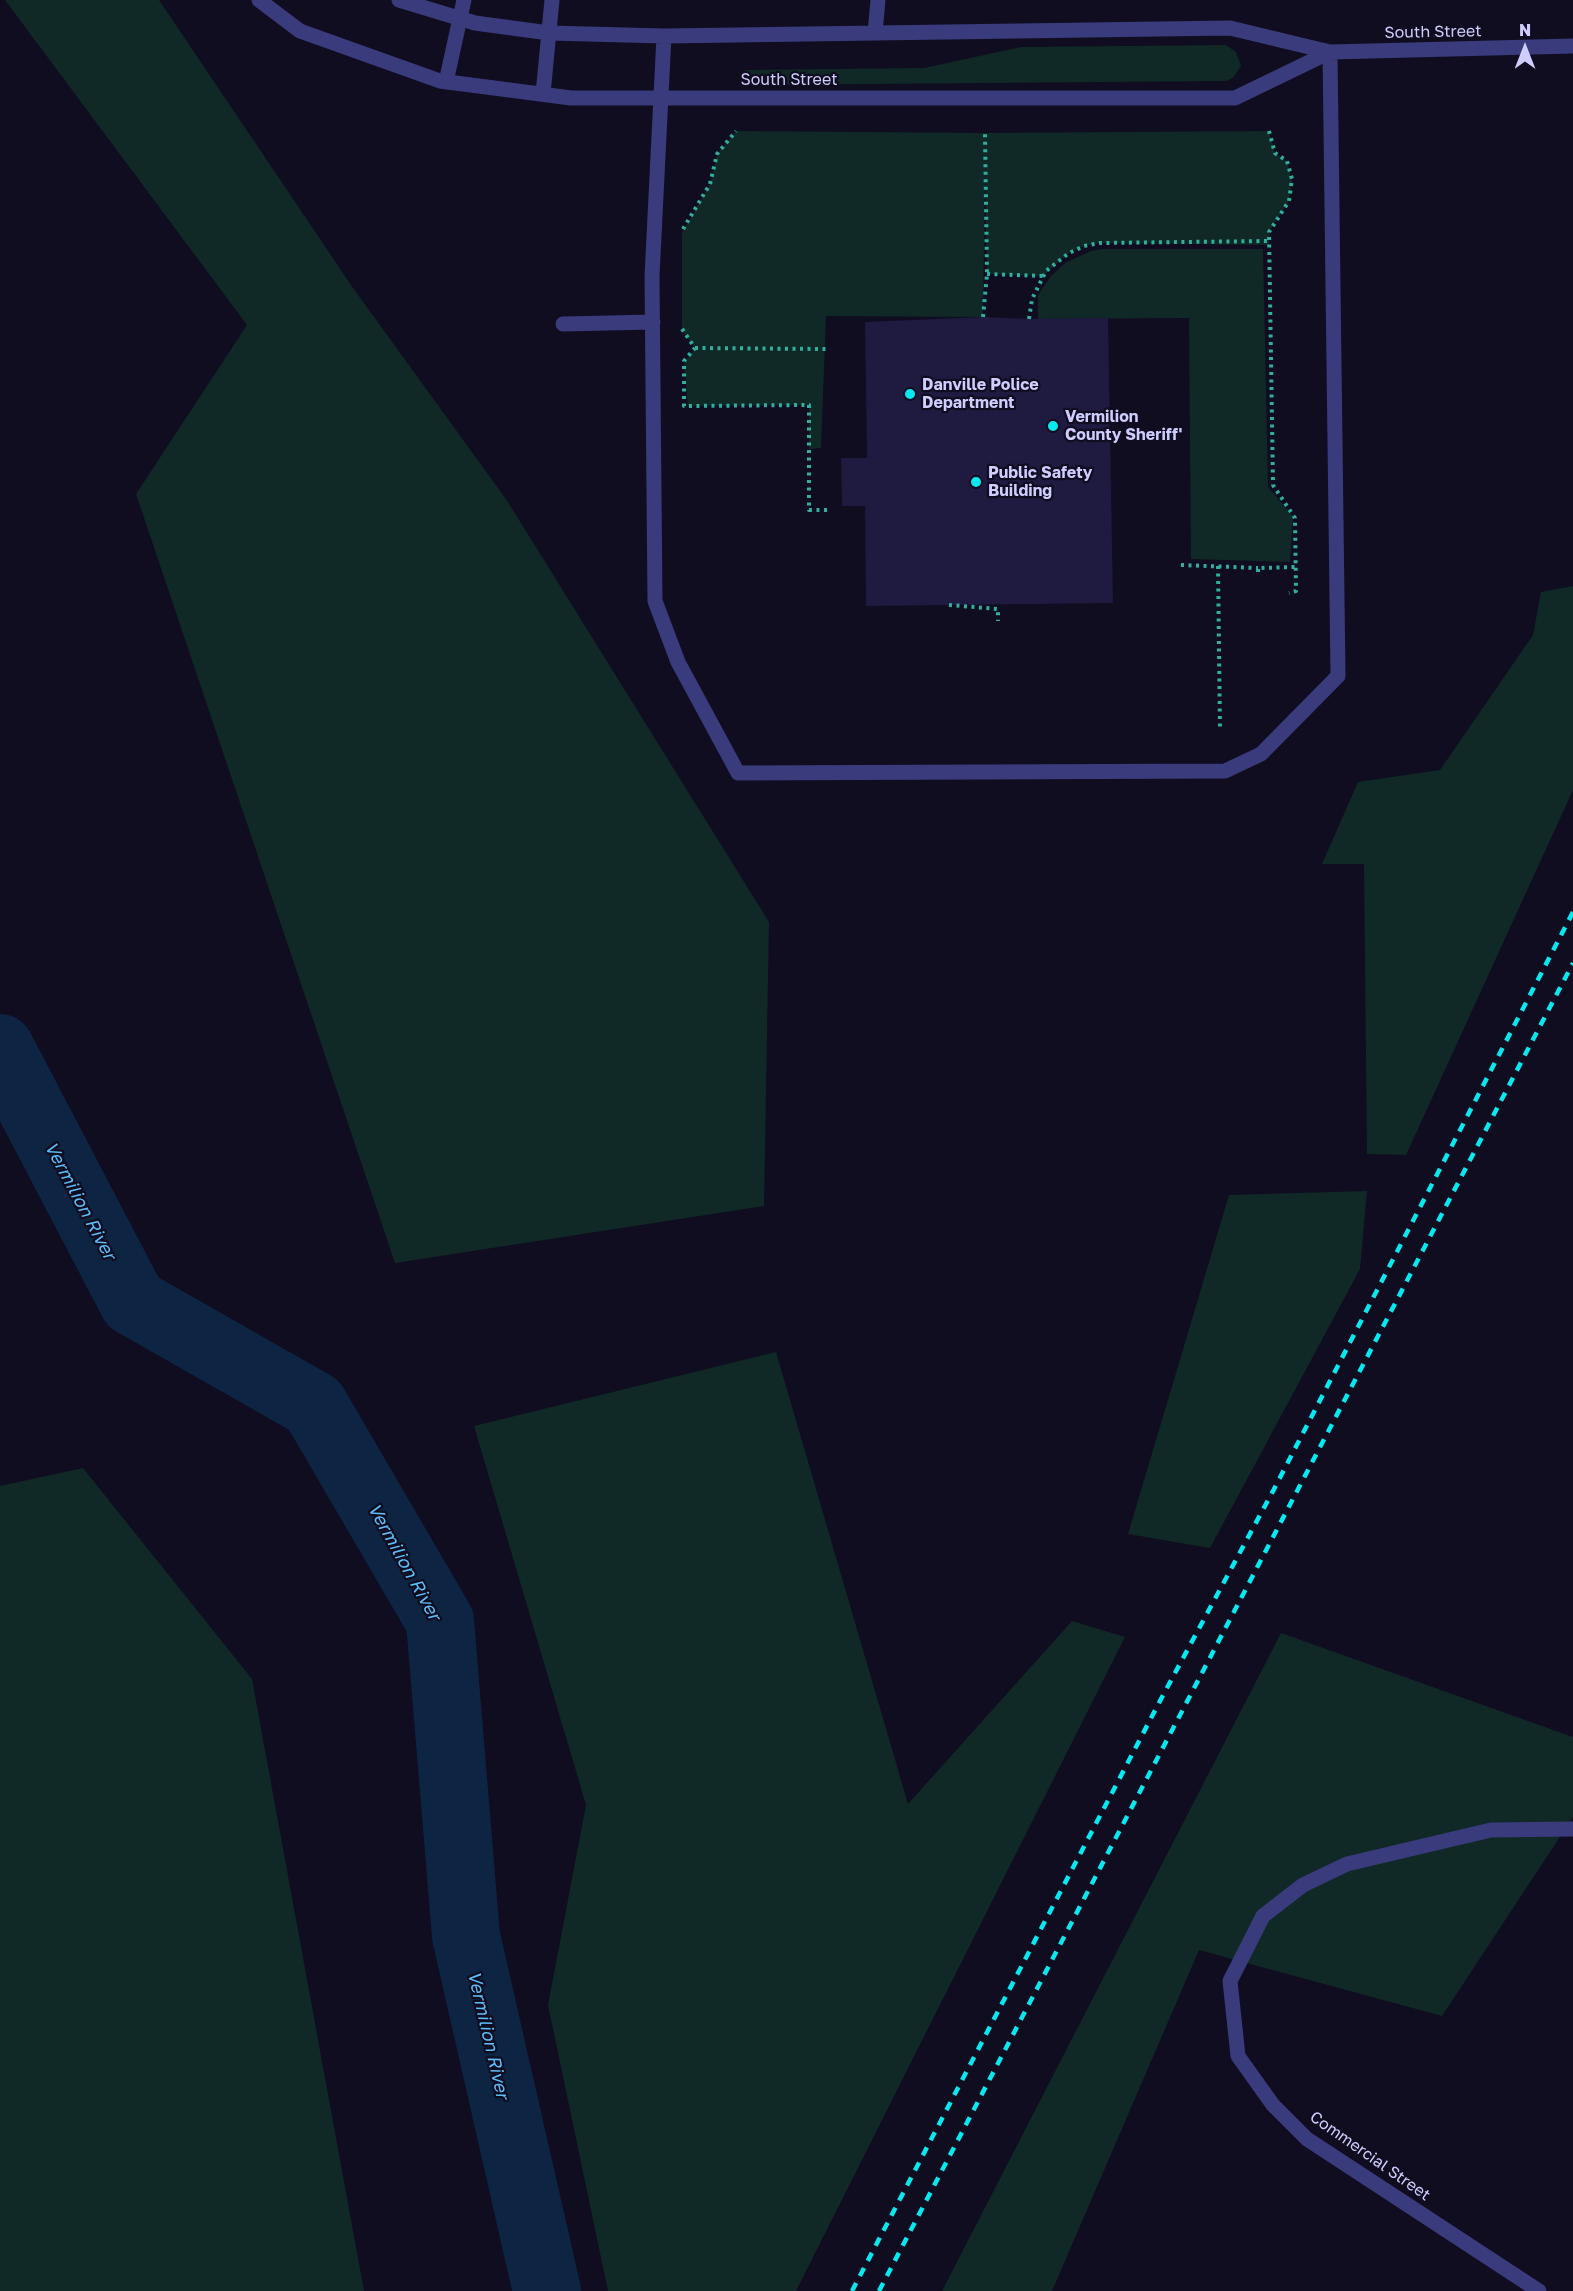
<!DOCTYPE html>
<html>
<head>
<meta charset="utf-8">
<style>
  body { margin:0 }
  #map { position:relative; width:1573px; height:2291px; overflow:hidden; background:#0f0d1f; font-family:"Golos Text",sans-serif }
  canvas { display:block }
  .north { position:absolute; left:1495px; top:18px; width:60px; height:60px; -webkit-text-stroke:4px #0f0d1f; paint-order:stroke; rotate:0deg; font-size:16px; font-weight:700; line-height:24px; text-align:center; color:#cfcdfe }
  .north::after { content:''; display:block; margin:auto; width:21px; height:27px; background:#cfcdfe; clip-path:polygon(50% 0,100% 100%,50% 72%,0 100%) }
</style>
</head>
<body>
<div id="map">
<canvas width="1573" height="2291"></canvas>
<div class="north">N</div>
</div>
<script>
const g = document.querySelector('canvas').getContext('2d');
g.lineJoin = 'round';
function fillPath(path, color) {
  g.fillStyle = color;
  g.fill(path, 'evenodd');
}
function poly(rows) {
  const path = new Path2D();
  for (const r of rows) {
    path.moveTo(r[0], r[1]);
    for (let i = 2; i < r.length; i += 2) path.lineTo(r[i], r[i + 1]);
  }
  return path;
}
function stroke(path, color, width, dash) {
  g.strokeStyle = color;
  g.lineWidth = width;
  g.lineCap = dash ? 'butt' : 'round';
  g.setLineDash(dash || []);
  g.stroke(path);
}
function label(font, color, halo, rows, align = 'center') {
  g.font = font + ' "Golos Text",sans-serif';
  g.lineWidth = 4.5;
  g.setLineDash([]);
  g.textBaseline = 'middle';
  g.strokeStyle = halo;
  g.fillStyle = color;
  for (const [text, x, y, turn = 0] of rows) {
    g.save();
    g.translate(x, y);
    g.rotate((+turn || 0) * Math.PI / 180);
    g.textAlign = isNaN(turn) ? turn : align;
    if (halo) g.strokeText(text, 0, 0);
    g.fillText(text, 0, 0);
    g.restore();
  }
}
const green = poly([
  [5,0,159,0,353,288,506,499,769,922,764,1206,395,1263,136,494,247,325],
  [1226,45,1236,52,1241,66,1233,78,1226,81,746,85,739,77,745,70,924,68,1021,47],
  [736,131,985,133,1269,131,1275,153,1287,161,1292,181,1289,201,1269,232,1269,245,1100,243,1084,246,1069,253,1043,276,987,274,985,174,983,317,826,316,821,448,809,449,809,405,688,406,684,363,695,348,682,331,682,233,710,184,717,154],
  [1101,249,1263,249,1268,487,1293,516,1290,562,1191,559,1189,318,1038,319,1038,295,1051,276,1065,263,1091,251],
  [1573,586,1573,790,1406,1155,1367,1154,1364,864,1322,864,1358,782,1440,770,1533,635,1541,592],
  [1367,1191,1360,1269,1210,1548,1128,1534,1229,1195],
  [776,1352,908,1804,1072,1621,1125,1637,796,2291,608,2291,548,2005,586,1805,474,1426],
  [83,1468,252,1679,364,2291,0,2291,0,1486],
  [1281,1633,1573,1737,1573,1817,1442,2016,1199,1950,1052,2291,942,2291]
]);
const river = poly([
  [0,1048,133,1302,314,1405,440,1621,466,1936,547,2291]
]);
const building = poly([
  [983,317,1029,319,1108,318,1113,603,866,606,865,506,842,506,841,458,867,458,865,322]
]);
const path = poly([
  [1269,131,1275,153,1287,161,1292,179,1289,201,1269,232,1273,485,1295,518,1296,591,1289,593],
  [683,229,710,184,717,154,736,131],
  [987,274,1043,276],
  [983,317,987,274,985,133],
  [1029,319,1032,299,1046,271,1069,253,1084,246,1100,243,1269,241],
  [682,329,695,348,684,361,684,406,809,405,809,510,827,510],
  [695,348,826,349],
  [1181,565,1258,568],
  [1218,566,1220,731],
  [1258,572,1258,568,1296,567],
  [949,605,998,609,998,621]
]);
const minor = poly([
  [259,0,300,31,440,81,571,98,1235,98,1330,52],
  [399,0,475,23,549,33,664,36,1230,28,1330,52,1573,46],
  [875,33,878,0],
  [664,36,652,276,655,601,678,662,738,773,1225,771,1261,754,1338,676,1330,52],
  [446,82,464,0],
  [543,94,552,0],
  [563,324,653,322],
  [1539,2291,1307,2139,1273,2105,1238,2056,1230,1981,1263,1916,1303,1885,1347,1864,1491,1830,1573,1829]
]);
const rail = poly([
  [852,2291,1161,1699,1273,1491,1573,912],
  [879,2291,1573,963]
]);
const markers = [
  [910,394,6,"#06e9f0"],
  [1053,426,6,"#06e9f0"],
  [976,482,6,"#06e9f0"]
];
const streetNames = [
  ["South Street",1433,32,-1],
  ["South Street",789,80],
  ["Commercial Street",1370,2156,35]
];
const poiNames = [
  ["Danville Police",922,385],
  ["Department",922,403],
  ["Vermilion",1065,417],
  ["County Sheriff'",1065,435],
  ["Public Safety",988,473],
  ["Building",988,491]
];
const waterNames = [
  ["Vermilion River",80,1201,62],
  ["Vermilion River",404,1562,61],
  ["Vermilion River",488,2035,77]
];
fillPath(green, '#102926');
stroke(river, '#0d2543', 68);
fillPath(building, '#1f1a40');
stroke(path, '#30ae9e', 4, [3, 4.5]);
stroke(minor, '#393b7d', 15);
stroke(rail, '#06e9f0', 4.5, [9, 8]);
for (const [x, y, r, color] of markers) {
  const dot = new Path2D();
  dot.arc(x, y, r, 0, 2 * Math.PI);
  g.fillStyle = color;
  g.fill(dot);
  stroke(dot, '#0f0d1f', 2);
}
label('16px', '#cfcdfe', '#0f0d1f', streetNames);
label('bold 16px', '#cfcdfe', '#0f0d1f', poiNames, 'left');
label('italic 18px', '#5dbdfb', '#0f0d1f', waterNames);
</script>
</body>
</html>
